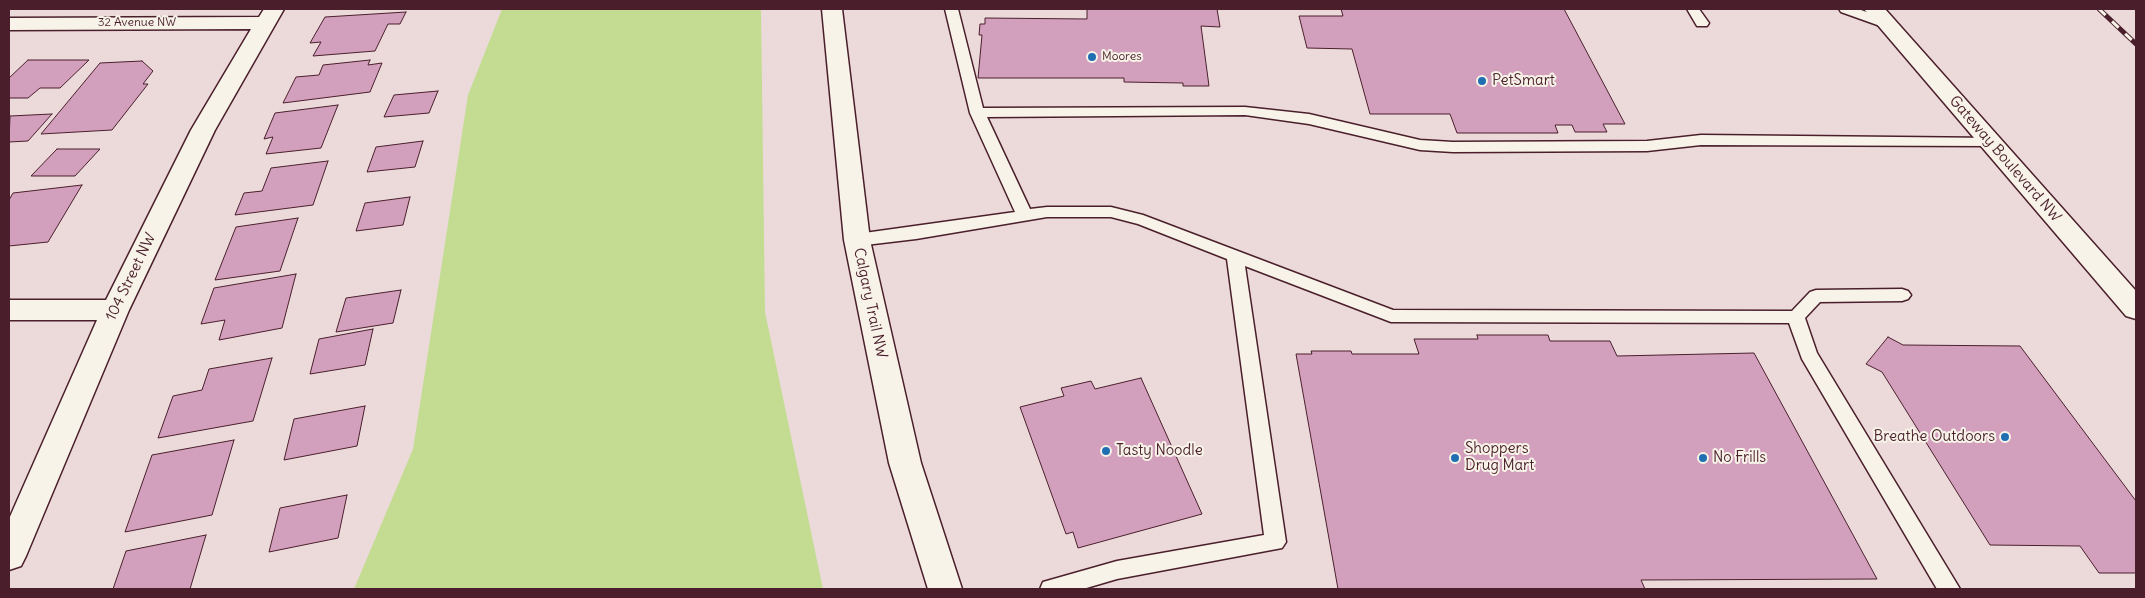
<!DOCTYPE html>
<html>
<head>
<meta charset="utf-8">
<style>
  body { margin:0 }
  #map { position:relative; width:2145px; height:598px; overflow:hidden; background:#ecdadb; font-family:Delius,sans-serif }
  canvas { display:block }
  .frame { position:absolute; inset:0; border:10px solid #4a1f2b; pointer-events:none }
</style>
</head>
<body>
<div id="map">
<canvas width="2145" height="598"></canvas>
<div class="frame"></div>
</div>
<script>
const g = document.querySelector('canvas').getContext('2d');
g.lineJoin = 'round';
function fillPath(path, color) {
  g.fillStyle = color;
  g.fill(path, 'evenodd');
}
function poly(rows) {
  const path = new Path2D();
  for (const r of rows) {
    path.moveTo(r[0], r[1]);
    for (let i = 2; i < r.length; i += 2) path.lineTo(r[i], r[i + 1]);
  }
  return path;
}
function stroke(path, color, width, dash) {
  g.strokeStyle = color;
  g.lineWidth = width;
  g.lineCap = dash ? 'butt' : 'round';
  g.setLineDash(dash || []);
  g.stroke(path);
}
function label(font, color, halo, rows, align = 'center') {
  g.font = font + ' Delius,sans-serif';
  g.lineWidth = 4;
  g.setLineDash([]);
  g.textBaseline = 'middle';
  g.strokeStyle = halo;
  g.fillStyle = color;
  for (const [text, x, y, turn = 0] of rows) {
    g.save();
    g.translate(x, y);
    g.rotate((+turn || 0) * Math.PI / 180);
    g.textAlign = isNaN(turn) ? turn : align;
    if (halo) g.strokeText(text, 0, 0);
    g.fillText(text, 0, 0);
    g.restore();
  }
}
const green = poly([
  [502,9,761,9,765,312,823,589,354,589,413,449,468,95]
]);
const building = poly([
  [1087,9,1217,9,1220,27,1201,26,1209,86,1183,86,1183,83,1124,82,1124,78,978,78,982,35,979,35,980,24,985,24,985,18,1087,19,1087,9],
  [1341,9,1564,9,1625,124,1603,124,1607,132,1575,132,1572,125,1555,125,1558,133,1457,133,1450,114,1370,114,1352,49,1307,48,1299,16,1343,16,1341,9],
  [406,12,400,24,388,24,375,51,313,56,321,42,310,43,325,17,406,12],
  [28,60,89,60,60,88,40,88,28,98,9,98,9,78,28,60],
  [370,60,368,65,382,63,370,92,283,103,296,77,319,75,323,65,370,60],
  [142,61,153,71,143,84,148,84,112,130,41,134,100,63,142,61],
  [438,91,429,113,384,117,394,95,438,91],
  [338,105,321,148,266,154,273,137,264,139,275,113,338,105],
  [52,114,28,141,9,142,10,116,52,114],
  [423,141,415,167,367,172,376,147,423,141],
  [57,149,100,149,75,176,31,176,57,149],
  [328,161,313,205,235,215,244,193,262,191,271,168,328,161],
  [82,185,48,242,9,246,9,200,13,193,82,185],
  [410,197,403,225,356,231,365,203,410,197],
  [298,218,280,271,215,280,236,227,298,218],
  [296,274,282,328,219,340,225,320,201,324,214,288,296,274],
  [401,290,393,323,336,332,346,298,401,290],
  [373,329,365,365,310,374,319,339,373,329],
  [1477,335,1548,335,1550,341,1610,341,1617,356,1754,353,1877,579,1641,580,1645,589,1338,589,1296,354,1312,354,1311,351,1351,351,1352,354,1419,354,1414,339,1478,339,1477,335],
  [1888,337,1903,345,2020,346,2136,501,2136,573,2099,573,2080,546,1990,545,1882,372,1866,364,1888,337],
  [272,358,253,421,158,438,173,396,202,390,209,369,272,358],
  [1141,378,1202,514,1078,548,1073,532,1066,534,1020,407,1064,396,1061,388,1091,381,1095,389,1141,378],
  [365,406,357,446,284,460,294,419,365,406],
  [234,440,212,515,125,532,152,455,234,440],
  [347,495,338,538,269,552,280,508,347,495],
  [206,535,190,589,113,589,126,551,206,535]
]);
const service = poly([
  [945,9,958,9,983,108,1245,107,1309,114,1420,140,1453,142,1647,141,1701,135,1995,138,1998,141,1995,144,1990,146,1701,145,1647,151,1453,152,1420,150,1309,124,1245,115,987,117,1030,209,1047,207,1111,207,1143,215,1393,310,1792,311,1810,292,1816,290,1902,289,1908,291,1911,295,1908,299,1902,301,1820,302,1805,318,1817,353,1960,589,1937,589,1802,359,1789,323,1391,322,1245,266,1286,542,1282,548,1117,579,1083,589,1040,589,1043,582,1117,561,1264,535,1227,259,1138,224,1111,217,1047,217,916,239,857,246,851,244,849,240,851,236,857,234,1015,212,970,113,945,9],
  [1687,9,1699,9,1709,23,1707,26,1697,26,1687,9],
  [1839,9,1858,9,1893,21,1895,24,1893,27,1883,27,1841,12,1839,9]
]);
const minor = poly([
  [264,9,284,9,215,130,129,310,26,556,21,566,9,570,9,519,97,320,9,320,9,300,106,300,191,130,251,29,9,30,9,18,259,17,264,9]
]);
const trunk = poly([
  [822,9,842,9,870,240,921,463,962,589,928,589,889,463,844,240,822,9],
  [1864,9,1885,9,2136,291,2136,319,2126,316,1864,9]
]);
const rail = poly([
  [2099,9,2136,44]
]);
const markers = [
  [1092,57,5,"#1f6fb2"],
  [1482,81,5,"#1f6fb2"],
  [2005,437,5,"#1f6fb2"],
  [1106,451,5,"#1f6fb2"],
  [1455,458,5,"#1f6fb2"],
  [1703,458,5,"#1f6fb2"]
];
const farStreetnames = [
  ["32 Avenue NW",137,23]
];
const farPoinames = [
  ["Moores",1102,57]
];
const poiNames = [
  ["PetSmart",1492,81],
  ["Breathe Outdoors",1995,437,"right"],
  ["Shoppers",1465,449],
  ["Drug Mart",1465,466],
  ["Tasty Noodle",1116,451],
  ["No Frills",1713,458]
];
const streetNames = [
  ["Gateway Boulevard NW",2005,159,49],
  ["104 Street NW",131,277,-64],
  ["Calgary Trail NW",870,303,78]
];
fillPath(green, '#c3dc92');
fillPath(building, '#d2a0bd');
stroke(building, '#4a1f2b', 1);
stroke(service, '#4a1f2b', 3);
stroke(minor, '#4a1f2b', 3);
stroke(trunk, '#4a1f2b', 3);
fillPath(service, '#f7f3e8');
fillPath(minor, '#f7f3e8');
fillPath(trunk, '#f7f3e8');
stroke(rail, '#4a1f2b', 5);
stroke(rail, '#f7f3e8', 3, [9]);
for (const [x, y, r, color] of markers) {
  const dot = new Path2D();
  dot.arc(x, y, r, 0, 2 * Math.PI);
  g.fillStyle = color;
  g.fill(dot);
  stroke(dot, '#f7f3e8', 2);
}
label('12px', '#4a1f2b', '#f7f3e8', farStreetnames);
label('12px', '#4a1f2b', '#f7f3e8', farPoinames, 'left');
label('15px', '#4a1f2b', '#f7f3e8', poiNames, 'left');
label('15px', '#4a1f2b', '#f7f3e8', streetNames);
</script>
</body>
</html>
